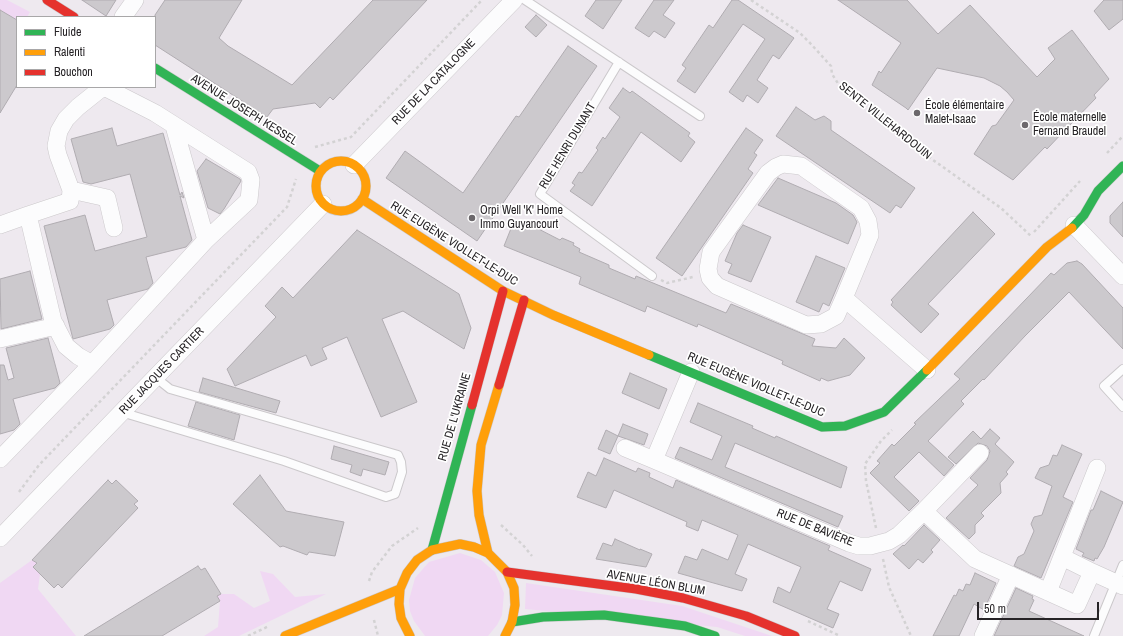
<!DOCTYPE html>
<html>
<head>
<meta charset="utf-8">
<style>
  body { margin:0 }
  #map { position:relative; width:1123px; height:636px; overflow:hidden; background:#eee9ef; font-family:"Archivo Narrow",sans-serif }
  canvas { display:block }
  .legend { position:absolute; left:16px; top:16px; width:140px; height:72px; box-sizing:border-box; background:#fff; border:1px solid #a8a7a8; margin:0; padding:5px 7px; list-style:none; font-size:12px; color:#262326 }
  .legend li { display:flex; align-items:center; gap:8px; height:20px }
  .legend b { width:20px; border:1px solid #a8a7a8 }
  .scale { position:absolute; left:977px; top:602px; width:122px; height:18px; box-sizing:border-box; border:2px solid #262326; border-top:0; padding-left:5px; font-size:12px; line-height:14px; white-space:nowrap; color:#262326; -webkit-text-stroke:3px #fff; paint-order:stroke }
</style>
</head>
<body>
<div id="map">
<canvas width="1123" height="636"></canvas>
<ul class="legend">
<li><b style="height:5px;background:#30b455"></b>Fluide</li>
<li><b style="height:5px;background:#ff9f0a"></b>Ralenti</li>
<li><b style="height:5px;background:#e5322d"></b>Bouchon</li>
</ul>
<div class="scale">50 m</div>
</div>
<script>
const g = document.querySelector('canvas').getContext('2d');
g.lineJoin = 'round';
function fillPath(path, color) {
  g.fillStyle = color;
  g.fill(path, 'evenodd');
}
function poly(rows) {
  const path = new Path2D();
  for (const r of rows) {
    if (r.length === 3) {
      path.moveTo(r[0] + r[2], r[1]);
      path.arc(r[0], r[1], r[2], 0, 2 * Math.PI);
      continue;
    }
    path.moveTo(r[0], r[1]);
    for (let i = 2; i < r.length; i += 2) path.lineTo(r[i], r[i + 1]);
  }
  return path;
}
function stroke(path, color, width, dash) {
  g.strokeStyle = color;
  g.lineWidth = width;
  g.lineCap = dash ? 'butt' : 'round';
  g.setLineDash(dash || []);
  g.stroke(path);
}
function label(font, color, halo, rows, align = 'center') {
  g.font = font + ' "Archivo Narrow",sans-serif';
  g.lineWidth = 3.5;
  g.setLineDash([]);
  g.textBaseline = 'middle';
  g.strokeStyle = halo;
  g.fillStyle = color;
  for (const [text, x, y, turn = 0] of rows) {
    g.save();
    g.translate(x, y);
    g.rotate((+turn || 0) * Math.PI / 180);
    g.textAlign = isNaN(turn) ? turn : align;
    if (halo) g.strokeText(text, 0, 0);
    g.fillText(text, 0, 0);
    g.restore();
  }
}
const green = poly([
  [0,0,7,0,30,12,27,17,17,17,17,20,0,10],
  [460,553,481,560,495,572,504,593,502,615,497,625,488,636,425,636,414,621,410,611,409,600,415,578,429,562],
  [32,560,37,563,33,567,40,574,38,589,76,636,0,636,0,583],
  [260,571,273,574,295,597,326,594,239,636,204,636,218,627,220,601,217,596,221,594,234,594,254,608,270,601],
  [526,583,682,606,772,636,745,636,717,627,525,609]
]);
const building = poly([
  [82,0,116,0,106,16,82,0],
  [165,0,242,0,219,38,228,46,292,85,373,0,427,0,333,100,330,97,320,108,315,103,273,109,267,117,155,45,155,15,165,0],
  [596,0,622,0,603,29,585,16,596,0],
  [654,0,674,0,663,15,675,23,665,38,654,31,649,37,635,28,654,0],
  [732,0,738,0,794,38,779,59,773,55,757,80,768,88,758,103,747,95,743,102,729,92,765,39,743,24,695,93,677,81,686,68,682,65,709,25,713,28,732,0],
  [838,0,907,0,938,34,970,5,1037,77,1055,59,1048,48,1072,30,1109,79,1094,95,1096,98,1065,130,1047,149,1045,147,1013,180,974,154,992,126,996,125,1014,100,1007,92,1000,86,984,78,937,68,908,110,906,108,872,85,879,71,881,73,901,43,838,0],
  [1104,0,1123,0,1123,19,1109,30,1094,11,1104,0],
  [0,10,17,20,17,85,0,113,0,10],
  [536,15,547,25,536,37,525,27,536,15],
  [568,46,597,66,477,241,386,178,405,151,463,193,516,116,519,117,568,46],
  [623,88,630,93,632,91,690,133,688,136,695,142,681,162,641,132,592,206,570,191,575,185,572,183,579,172,582,173,598,150,596,148,603,137,605,139,620,117,609,108,623,88],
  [796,107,815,120,824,116,831,121,831,130,915,188,901,208,896,205,890,213,776,136,796,107],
  [112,128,117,146,163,133,180,195,182,192,184,198,180,196,192,240,186,247,146,257,153,283,148,289,107,300,114,325,110,329,73,339,44,226,85,215,95,251,147,237,130,174,91,184,83,182,71,139,112,128],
  [746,128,763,140,754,153,757,155,748,169,753,173,682,276,656,258,746,128],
  [206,159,240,179,241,181,224,209,220,214,208,208,197,171,206,159],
  [778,178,836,203,853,215,857,222,848,244,758,205,778,178],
  [1123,202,1123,237,1110,223,1110,216,1123,202],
  [973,212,995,234,928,304,939,314,921,333,891,305,893,302,891,300,973,212],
  [514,221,522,224,523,221,560,240,562,238,574,243,573,245,580,249,579,252,609,265,609,268,635,279,636,276,726,313,731,304,753,313,815,339,812,346,836,348,844,338,865,358,850,375,828,381,821,378,820,381,782,364,783,361,698,324,697,327,647,306,645,312,617,300,579,284,581,277,504,246,514,221],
  [743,225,771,237,751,282,728,273,732,264,725,261,737,233,743,225],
  [357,230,459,294,471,328,464,349,403,311,382,319,417,402,381,417,347,337,322,348,327,359,311,366,306,355,235,386,227,369,276,317,265,306,282,287,293,298,357,230],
  [816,256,845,268,829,306,823,303,819,312,796,302,816,256],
  [1077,261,1082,264,1123,308,1123,349,1069,292,1025,336,984,380,983,379,961,401,964,404,928,441,954,465,944,476,919,452,894,477,919,501,909,511,870,473,880,463,877,461,892,444,894,446,916,424,914,423,960,379,954,374,1051,273,1054,275,1067,263,1077,261],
  [30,271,42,319,1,329,0,279,30,271],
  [48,338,60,383,55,388,13,399,20,424,14,430,0,434,0,365,4,365,8,380,14,378,6,348,48,338],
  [630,373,667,389,659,409,622,393,630,373],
  [203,378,280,401,276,413,199,392,203,378],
  [196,402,240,415,234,440,188,426,196,402],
  [698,403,753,426,752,428,775,438,776,436,847,467,841,488,735,443,725,467,843,516,838,527,675,458,680,447,712,460,722,436,690,422,698,403],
  [623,424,648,434,644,445,618,436,610,454,598,449,606,430,618,436,623,424],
  [990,429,1000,438,995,444,1014,462,1006,472,1008,474,1000,483,1001,493,981,513,984,516,975,525,975,533,969,539,946,518,978,485,970,478,987,460,990,451,987,446,978,443,956,464,948,457,973,431,981,439,990,429],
  [1062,445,1082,454,1063,497,1073,502,1041,578,1014,566,1018,557,1024,554,1034,531,1031,524,1034,517,1042,515,1052,486,1035,478,1040,468,1049,465,1053,455,1057,456,1062,445],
  [334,446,389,462,385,475,363,469,361,476,350,472,352,465,331,459,334,446],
  [604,458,636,472,638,468,650,473,649,477,673,488,676,480,830,546,828,550,871,569,862,591,840,581,827,609,839,614,833,628,773,602,778,587,790,593,801,567,748,544,735,574,747,579,742,591,678,573,685,556,697,560,702,549,728,560,738,535,702,520,698,531,686,526,687,522,614,490,606,508,577,497,588,472,596,476,604,458],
  [260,475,286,511,344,522,335,556,309,552,307,555,283,546,280,547,233,504,260,475],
  [108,480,112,484,116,480,138,501,134,504,138,508,62,588,58,584,54,588,33,567,37,563,32,560,108,480],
  [1101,491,1123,502,1104,547,1097,559,1095,558,1094,561,1082,556,1084,553,1076,549,1091,510,1093,510,1101,491],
  [924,525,940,540,931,550,933,552,923,563,918,559,909,569,893,554,903,545,904,546,924,525],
  [615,539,640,550,640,549,652,554,646,567,596,559,603,543,612,546,615,539],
  [198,566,201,570,205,568,221,594,217,596,220,601,162,636,84,636,198,566],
  [975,573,996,583,984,610,974,604,959,636,933,636,954,595,956,596,959,589,963,591,966,584,970,585,975,573],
  [1016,588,1033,596,1032,599,1034,600,1029,611,1084,636,994,636,1016,588]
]);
const path = poly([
  [751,0,800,33,810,43,831,66,832,74,839,85,933,160,1001,208,1032,237],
  [315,147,351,137,482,0],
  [1107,153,1123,136],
  [1034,232,1080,181],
  [661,280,667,283,693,277],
  [19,492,39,465,287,207,296,179],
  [501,525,523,545,532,556],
  [876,528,866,481,865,464,881,441,892,430],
  [883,559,889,587,911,636],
  [369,581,372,572,392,546,418,528],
  [374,620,378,636],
  [808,621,840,636],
  [248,636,269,626]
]);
const lane = poly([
  [525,0,700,116],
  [619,62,540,194,652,276],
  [1123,369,1104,386,1123,407],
  [121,412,284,461,386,497,395,494,402,472,401,462,398,455,170,389,155,377],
  [1094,636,1123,565]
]);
const street = poly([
  [123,17,135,0],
  [103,87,78,107,66,119,59,131,56,146,58,155,71,190,107,198,114,228],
  [174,126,206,240],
  [783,164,801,166,861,208,868,221,870,235,844,298,836,316,821,324,806,325,717,286,710,278,708,269,711,252,768,173,776,167,783,164],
  [354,165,514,0],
  [71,190,70,201,28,215,53,321,66,346,78,356,92,364],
  [0,225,28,215],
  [1074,225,1123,276],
  [844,298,927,370],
  [0,339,56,326],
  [691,372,654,460,849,543,859,546,870,546,889,541,899,535,924,511,975,559,1077,605,1092,572,1062,557],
  [625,448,654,460],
  [0,459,92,364,206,240,249,200,251,180,248,172,155,113,104,87],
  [924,511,980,453],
  [0,538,323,204],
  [1092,572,1123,586],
  [1048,592,1097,468],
  [983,636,1011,575]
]);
const fast = poly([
  [155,68,320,171],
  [1072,228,1084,215,1098,191,1123,166],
  [649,355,822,427,845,426,884,412,927,370],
  [432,550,472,405],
  [512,622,543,617,604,615,685,626,715,636]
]);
const slow = poly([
  [341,186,25],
  [362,199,503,291,553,315,649,355],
  [927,370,1047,247,1072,228],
  [488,553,479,515,477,491,481,445,499,385],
  [285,636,400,589],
  [410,636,401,618,399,604,400,589,407,573,417,560,432,550,460,544,474,547,488,553,507,572,514,588,515,605,512,622,505,636]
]);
const jam = poly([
  [47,0,74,17],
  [499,385,524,300],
  [472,405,503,291],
  [507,572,636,589,683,598,746,616,795,636]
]);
const markers = [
  [917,113,4,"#6c686c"],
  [1025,125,4,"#6c686c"],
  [472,218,4,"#6c686c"]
];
const streetNames = [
  ["RUE DE LA CATALOGNE",434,82,-46],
  ["AVENUE JOSEPH KESSEL",244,110,32],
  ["SENTE VILLEHARDOUIN",885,121,39],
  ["RUE HENRI DUNANT",568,146,-59],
  ["RUE EUGÈNE VIOLLET-LE-DUC",454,244,32],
  ["RUE JACQUES CARTIER",162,371,-46],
  ["RUE EUGÈNE VIOLLET-LE-DUC",756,385,23],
  ["RUE DE L'UKRAINE",455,417,-74],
  ["RUE DE BAVIÈRE",815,528,22],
  ["AVENUE LÉON BLUM",656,583,10]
];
const poiNames = [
  ["École élémentaire",925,106],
  ["Malet-Isaac",925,120],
  ["École maternelle",1033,118],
  ["Fernand Braudel",1033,132],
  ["Orpi Well 'K' Home",480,211],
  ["Immo Guyancourt",480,225]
];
fillPath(green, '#f0d8f3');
fillPath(building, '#ccc9cd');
stroke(building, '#b0acb1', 1);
stroke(lane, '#cbc8cb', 10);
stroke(street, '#cbc8cb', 18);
stroke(fast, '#cbc8cb', 10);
stroke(slow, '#cbc8cb', 10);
stroke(jam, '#cbc8cb', 10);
stroke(path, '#d3d2d3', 2.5, [3, 3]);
stroke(lane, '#fcfcfd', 8);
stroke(street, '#fcfcfd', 17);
stroke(fast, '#30b455', 9);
stroke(slow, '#ff9f0a', 9);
stroke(jam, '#e5322d', 9);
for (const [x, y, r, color] of markers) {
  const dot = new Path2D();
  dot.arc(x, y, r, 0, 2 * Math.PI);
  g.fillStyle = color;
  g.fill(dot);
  stroke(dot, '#fff', 1.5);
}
label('12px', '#262326', '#fff', streetNames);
label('12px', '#262326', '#fff', poiNames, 'left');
</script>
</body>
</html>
